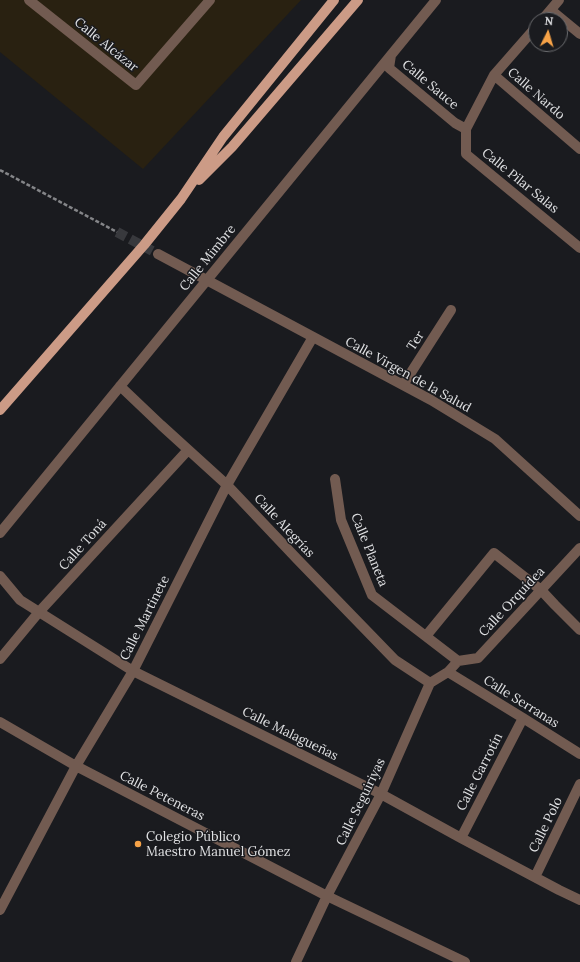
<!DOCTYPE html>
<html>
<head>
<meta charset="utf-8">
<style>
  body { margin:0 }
  #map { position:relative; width:580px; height:962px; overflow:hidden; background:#1a1b1f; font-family:Lora,serif }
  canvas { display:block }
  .north { position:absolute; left:528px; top:12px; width:40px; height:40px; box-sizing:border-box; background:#1a1b1f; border:1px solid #6a6b6e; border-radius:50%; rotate:5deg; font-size:11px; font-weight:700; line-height:16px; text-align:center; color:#e1e2e4 }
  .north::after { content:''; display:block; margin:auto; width:14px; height:18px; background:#f6a247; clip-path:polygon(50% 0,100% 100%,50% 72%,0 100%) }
</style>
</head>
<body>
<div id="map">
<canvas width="580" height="962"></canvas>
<div class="north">N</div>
</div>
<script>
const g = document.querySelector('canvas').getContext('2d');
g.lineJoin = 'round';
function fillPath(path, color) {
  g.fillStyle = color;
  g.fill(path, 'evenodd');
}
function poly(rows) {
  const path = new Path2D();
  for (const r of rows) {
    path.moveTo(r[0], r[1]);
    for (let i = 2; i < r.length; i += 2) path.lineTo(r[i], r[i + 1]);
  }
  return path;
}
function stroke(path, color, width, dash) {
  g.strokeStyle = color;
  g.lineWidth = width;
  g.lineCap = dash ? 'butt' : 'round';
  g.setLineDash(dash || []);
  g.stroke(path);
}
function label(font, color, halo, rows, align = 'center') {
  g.font = font + ' Lora,serif';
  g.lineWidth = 3;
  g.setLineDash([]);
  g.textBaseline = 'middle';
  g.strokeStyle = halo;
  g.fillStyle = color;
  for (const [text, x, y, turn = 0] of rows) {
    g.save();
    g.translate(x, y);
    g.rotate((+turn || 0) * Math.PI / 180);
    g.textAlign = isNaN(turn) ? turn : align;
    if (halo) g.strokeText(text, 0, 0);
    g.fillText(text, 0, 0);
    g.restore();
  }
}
const industrial = poly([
  [0,0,301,0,143,169,0,52]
]);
const minorTunnel = poly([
  [117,232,158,254]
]);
const path = poly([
  [0,170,117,232]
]);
const minor = poly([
  [29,0,136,85,210,0],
  [551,10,580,34],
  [542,20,559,0],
  [536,27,494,75,466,129,466,154,580,248],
  [391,55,389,68,455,123,466,129],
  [494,75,580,149],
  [158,254,431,400,495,439,580,516],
  [403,385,451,310],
  [120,386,161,425,227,485,298,560,395,660,430,683],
  [335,479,341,520,372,595,458,661],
  [0,533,436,0],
  [0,576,20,600,133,671,381,794,461,838,559,890,580,900],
  [426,636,494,553,541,590,555,605,580,630],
  [0,659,39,612,188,450],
  [458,661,478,658,580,548],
  [448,672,523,718,580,754],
  [0,722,76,766,327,896,465,962],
  [461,838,523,718],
  [535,877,580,784],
  [0,910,76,766,133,671,227,485,313,337],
  [296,962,327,896,381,794,430,683,448,672,458,661]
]);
const major = poly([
  [199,180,232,147,358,0],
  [0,410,144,245,181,199,223,137,334,0]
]);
const markers = [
  [138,844,4,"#f6a247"]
];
const streetNames = [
  ["Calle Alcázar",106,45,39],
  ["Calle Sauce",430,85,40],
  ["Calle Nardo",536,94,41],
  ["Calle Pilar Salas",520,181,39],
  ["Calle Mimbre",208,258,-51],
  ["Ter",416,341,-57],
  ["Calle Virgen de la Salud",408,375,29],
  ["Calle Alegrías",284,526,47],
  ["Calle Toná",83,545,-48],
  ["Calle Planeta",369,550,68],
  ["Calle Orquídea",512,602,-47],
  ["Calle Martinete",145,618,-63],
  ["Calle Serranas",521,702,32],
  ["Calle Malagueñas",290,734,26],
  ["Calle Garrotín",480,772,-63],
  ["Calle Peteneras",162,796,27],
  ["Calle Seguiriyas",361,802,-64],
  ["Calle Polo",546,825,-64]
];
const poiNames = [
  ["Colegio Público",146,837],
  ["Maestro Manuel Gómez",146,852]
];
fillPath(industrial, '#292111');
stroke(minorTunnel, '#38393d', 10, [10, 5]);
stroke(path, '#848588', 2.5, [4, 2]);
stroke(minor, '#725b51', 10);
stroke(major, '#cc9b86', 10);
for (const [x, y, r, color] of markers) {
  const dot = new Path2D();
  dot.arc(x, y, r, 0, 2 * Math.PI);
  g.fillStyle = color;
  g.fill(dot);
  stroke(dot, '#1a1b1f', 1.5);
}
label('13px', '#e1e2e4', '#1a1b1f', streetNames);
label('13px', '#e1e2e4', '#1a1b1f', poiNames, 'left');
</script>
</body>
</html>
